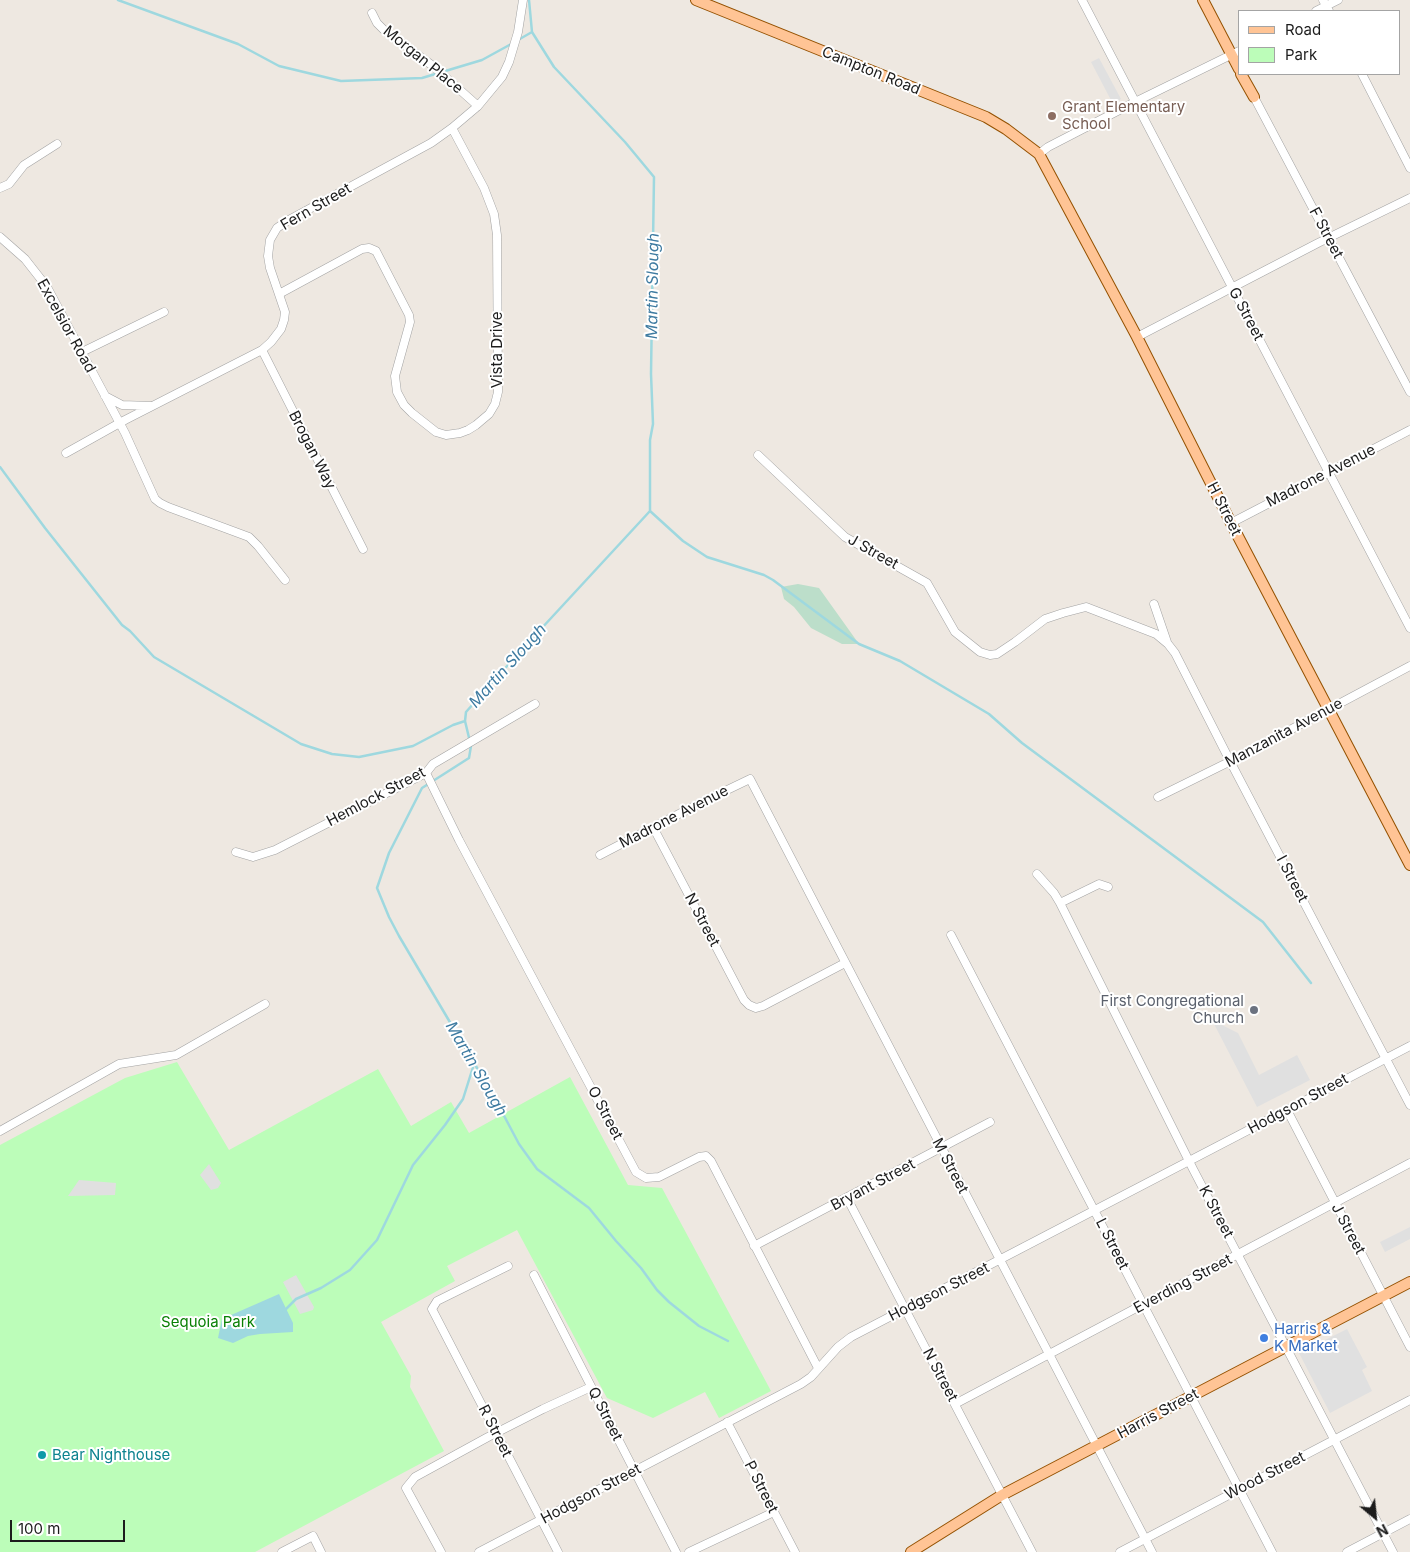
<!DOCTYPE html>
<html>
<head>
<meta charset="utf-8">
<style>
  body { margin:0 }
  #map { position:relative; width:1410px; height:1552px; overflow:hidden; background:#eee8e1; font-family:Inter,sans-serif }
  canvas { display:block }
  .legend { position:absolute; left:1238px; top:10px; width:162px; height:65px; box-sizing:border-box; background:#fff; border:1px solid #a4a4a4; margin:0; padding:6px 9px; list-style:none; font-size:15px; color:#1c1c1c }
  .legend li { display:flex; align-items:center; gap:10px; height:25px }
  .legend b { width:25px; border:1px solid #a4a4a4 }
  .north { position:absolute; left:1350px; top:1492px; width:50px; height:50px; -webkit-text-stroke:4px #fff; paint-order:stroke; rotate:152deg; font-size:14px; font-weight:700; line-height:20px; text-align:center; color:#1c1c1c }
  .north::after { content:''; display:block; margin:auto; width:18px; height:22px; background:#1c1c1c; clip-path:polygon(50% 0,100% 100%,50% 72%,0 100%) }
  .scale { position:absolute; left:10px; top:1520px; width:115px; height:22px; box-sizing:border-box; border:2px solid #1c1c1c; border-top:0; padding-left:6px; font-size:15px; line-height:18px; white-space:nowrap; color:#1c1c1c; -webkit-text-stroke:4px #fff; paint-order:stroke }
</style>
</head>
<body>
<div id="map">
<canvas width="1410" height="1552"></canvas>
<ul class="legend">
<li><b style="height:6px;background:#ffc495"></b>Road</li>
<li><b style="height:14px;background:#bcfdb9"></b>Park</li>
</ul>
<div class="north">N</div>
<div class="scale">100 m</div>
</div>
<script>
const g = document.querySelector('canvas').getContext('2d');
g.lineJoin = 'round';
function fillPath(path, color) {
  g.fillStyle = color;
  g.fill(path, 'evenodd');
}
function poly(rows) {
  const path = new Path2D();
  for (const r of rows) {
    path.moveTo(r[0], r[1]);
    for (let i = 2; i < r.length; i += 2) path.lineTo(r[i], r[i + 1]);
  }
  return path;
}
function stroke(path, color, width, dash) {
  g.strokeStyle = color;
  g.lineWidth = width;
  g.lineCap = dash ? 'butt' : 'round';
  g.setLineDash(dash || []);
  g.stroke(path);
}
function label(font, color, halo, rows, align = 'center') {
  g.font = font + ' Inter,sans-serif';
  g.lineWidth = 4;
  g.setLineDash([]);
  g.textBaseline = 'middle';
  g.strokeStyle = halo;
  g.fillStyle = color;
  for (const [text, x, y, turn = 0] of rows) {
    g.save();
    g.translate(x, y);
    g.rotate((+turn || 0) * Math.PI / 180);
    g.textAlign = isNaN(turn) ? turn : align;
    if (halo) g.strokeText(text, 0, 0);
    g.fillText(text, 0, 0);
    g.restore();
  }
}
const wetland = poly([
  [798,584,819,588,859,644,842,644,811,628,794,607,784,599,781,587]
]);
const park = poly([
  [177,1062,229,1150,378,1069,411,1126,451,1102,469,1133,570,1077,628,1185,662,1188,771,1391,719,1418,705,1392,653,1418,607,1398,517,1230,447,1266,455,1281,381,1322,411,1376,410,1387,444,1451,255,1552,0,1552,0,1145,125,1078]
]);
const parking = poly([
  [1099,58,1121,99,1113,104,1091,62],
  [1212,1020,1238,1033,1259,1075,1297,1055,1310,1080,1257,1107],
  [209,1164,221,1183,218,1188,211,1190,200,1175],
  [79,1180,116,1183,115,1195,68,1196],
  [1410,1227,1410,1239,1385,1252,1380,1242],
  [296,1275,314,1307,313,1310,300,1314,283,1282],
  [1347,1329,1367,1367,1362,1370,1372,1391,1330,1413,1299,1353]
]);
const water = poly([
  [279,1294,293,1323,293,1332,260,1334,248,1336,233,1343,218,1338,222,1319]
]);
const stream = poly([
  [118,0,238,44,279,66,341,81,422,78,482,60,513,43],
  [529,0,532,32,554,67,625,142,654,177,651,374,653,424,650,440,650,511,516,656,466,712,465,721,471,746,469,758,422,788,389,853,377,888,389,917,399,936,493,1095,519,1144,537,1169,589,1208,616,1241,641,1268,657,1290,669,1302,699,1326,728,1341],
  [518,40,532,32],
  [0,467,45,528,122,625,130,631,154,657,301,744,332,754,359,757,413,746,453,725,465,721],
  [650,511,683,541,707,557,764,575,773,580,859,644,900,661,989,714,1022,743,1263,922,1311,983],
  [283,1310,286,1309,296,1299,321,1288,350,1270,377,1240,413,1165,445,1125,463,1099,474,1064]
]);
const minor = poly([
  [1082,0,1410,628],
  [1323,0,1329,11],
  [1316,11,1338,0],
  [372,13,377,23,385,31,433,66,478,106],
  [1362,74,1410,168],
  [1254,97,1410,392],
  [1039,154,1048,147,1135,102,1239,51],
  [0,188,9,184,24,165,57,144],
  [0,237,25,259,47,287,125,433,155,499,160,503,168,507,249,537,258,546,285,580],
  [279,294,362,249,369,248,376,251,409,315,410,322,395,376,397,392,404,405,412,413,436,432,446,435,460,433,468,430,476,425,489,414,495,404,498,392,497,235,494,214,484,188,452,128],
  [1137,337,1318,243,1410,198],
  [262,350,363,549],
  [82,352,164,312],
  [105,396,122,405,151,406],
  [66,453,125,420,262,350,271,342,281,329,284,320,285,312,270,268,268,256,270,240,277,228,287,221,431,143,452,128,478,106,502,77,509,62,518,32,523,0],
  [758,455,845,537,927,583,955,632,980,652,990,655,997,654,1015,642,1045,619,1063,613,1086,607,1156,634,1168,644,1175,653,1230,761,1410,1105],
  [1231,523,1410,430],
  [1154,604,1167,642],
  [426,773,459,840,636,1172,646,1178,659,1177,699,1157,706,1156,711,1161,818,1368],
  [1158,797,1241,756,1410,666],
  [653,827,744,1000,749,1005,756,1008,763,1006,845,963],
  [236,852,253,857,275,850,426,773,433,764,535,704],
  [600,855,700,803,750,779,1152,1552],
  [1037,874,1054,893,1060,903,1193,1169,1393,1552],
  [1060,903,1099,884,1108,887],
  [951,935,1272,1552],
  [1287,1110,1410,1347],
  [0,1131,119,1064,176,1055,265,1004],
  [847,1198,1032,1552],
  [754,1246,990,1122],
  [508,1266,437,1301,432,1309,558,1552],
  [534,1275,676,1552],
  [955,1404,1410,1163],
  [727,1422,795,1552],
  [282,1552,313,1536,321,1552],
  [441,1552,406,1488,415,1477,488,1437,543,1409,591,1387],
  [479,1552,801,1384,811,1377,838,1347,851,1337,1410,1046],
  [689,1552,774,1512],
  [1120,1552,1410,1400],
  [1347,1552,1410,1519]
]);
const major = poly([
  [696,0,986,117,1006,129,1039,154,1137,337,1231,523,1410,865],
  [1203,0,1239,69],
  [1241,74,1254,97],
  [911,1552,1002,1495,1410,1282]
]);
const markers = [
  [1052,116,5,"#8d6e63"],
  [1254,1010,5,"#6b7280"],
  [1264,1338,5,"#3f7fe0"],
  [42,1455,5,"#0f9aa8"]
];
const streetNames = [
  ["Morgan Place",423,60,39],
  ["Campton Road",871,71,22],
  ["Fern Street",316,207,-30],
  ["F Street",1326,233,62],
  ["G Street",1246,314,62],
  ["Excelsior Road",66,326,61],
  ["Vista Drive",497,350,-90],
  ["Brogan Way",312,450,63],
  ["Madrone Avenue",1321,476,-27],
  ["H Street",1224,509,63],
  ["J Street",873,552,29],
  ["Manzanita Avenue",1284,733,-28],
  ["Hemlock Street",376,797,-28],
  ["Madrone Avenue",674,817,-27],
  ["I Street",1292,879,62],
  ["N Street",702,920,62],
  ["Hodgson Street",1298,1104,-28],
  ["O Street",605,1113,62],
  ["M Street",950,1166,62],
  ["Bryant Street",873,1185,-28],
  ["K Street",1216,1212,62],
  ["J Street",1348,1229,62],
  ["L Street",1112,1244,63],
  ["Everding Street",1183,1284,-28],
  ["Hodgson Street",939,1292,-27],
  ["N Street",940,1375,62],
  ["Q Street",605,1414,63],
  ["Harris Street",1158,1414,-28],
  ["R Street",495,1431,63],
  ["Wood Street",1265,1476,-27],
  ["P Street",761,1487,63],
  ["Hodgson Street",591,1494,-28]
];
const educationNames = [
  ["Grant Elementary",1062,107],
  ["School",1062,124]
];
const worshipNames = [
  ["First Congregational",1244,1001],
  ["Church",1244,1018]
];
const parkNames = [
  ["Sequoia Park",208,1322]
];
const shopNames = [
  ["Harris &",1274,1329],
  ["K Market",1274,1346]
];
const cultureNames = [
  ["Bear Nighthouse",52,1455]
];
const waterNames = [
  ["Martin Slough",653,286,-89],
  ["Martin Slough",508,666,-48],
  ["Martin Slough",476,1069,60]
];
fillPath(wetland, '#bcdeca');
fillPath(park, '#bcfdb9');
fillPath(parking, '#e0e0e0');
fillPath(water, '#9ed8df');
stroke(stream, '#9ed8df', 2.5);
stroke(minor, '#a3a3a3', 9);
stroke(major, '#945100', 12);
stroke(minor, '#fff', 8);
stroke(major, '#ffc495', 10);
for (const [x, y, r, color] of markers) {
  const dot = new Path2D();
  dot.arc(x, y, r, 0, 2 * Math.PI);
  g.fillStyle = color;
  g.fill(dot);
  stroke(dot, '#fff', 2);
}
label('15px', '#1c1c1c', '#fff', streetNames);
label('15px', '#785e54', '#fff', educationNames, 'left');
label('15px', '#5b616d', '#fff', worshipNames, 'right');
label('15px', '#098004', '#fff', parkNames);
label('15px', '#366cbe', '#fff', shopNames, 'left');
label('15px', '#0d838f', '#fff', cultureNames, 'left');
label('italic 16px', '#3e7ba1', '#fff', waterNames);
</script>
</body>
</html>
